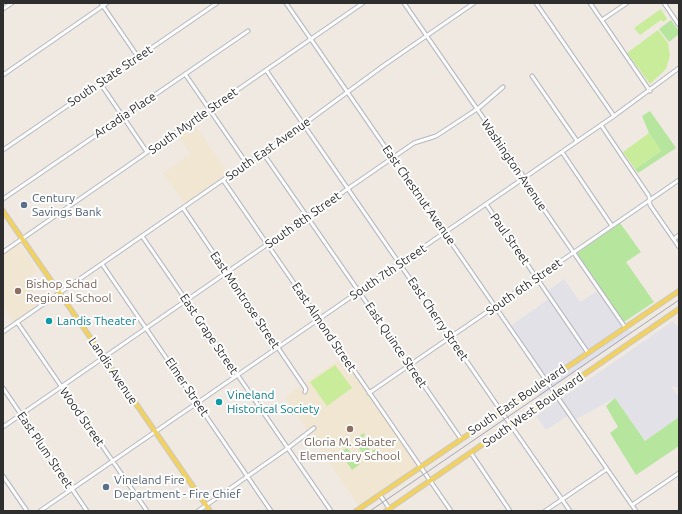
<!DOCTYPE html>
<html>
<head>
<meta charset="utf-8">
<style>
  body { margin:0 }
  #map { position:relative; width:682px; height:514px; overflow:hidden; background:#efe9e1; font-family:Ubuntu,sans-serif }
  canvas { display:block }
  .frame { position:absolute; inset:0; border:4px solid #2e2e2e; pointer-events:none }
</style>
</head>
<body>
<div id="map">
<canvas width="682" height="514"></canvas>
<div class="frame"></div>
</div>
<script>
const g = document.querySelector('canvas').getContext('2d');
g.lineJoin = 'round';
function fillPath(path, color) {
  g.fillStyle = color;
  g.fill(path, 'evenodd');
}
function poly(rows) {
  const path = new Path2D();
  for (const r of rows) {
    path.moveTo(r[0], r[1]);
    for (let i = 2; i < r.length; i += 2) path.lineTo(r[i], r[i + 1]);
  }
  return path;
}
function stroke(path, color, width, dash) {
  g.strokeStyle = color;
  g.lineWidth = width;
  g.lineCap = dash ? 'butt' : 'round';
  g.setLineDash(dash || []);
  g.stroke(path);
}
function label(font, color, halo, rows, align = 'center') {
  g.font = font + ' Ubuntu,sans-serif';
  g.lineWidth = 4;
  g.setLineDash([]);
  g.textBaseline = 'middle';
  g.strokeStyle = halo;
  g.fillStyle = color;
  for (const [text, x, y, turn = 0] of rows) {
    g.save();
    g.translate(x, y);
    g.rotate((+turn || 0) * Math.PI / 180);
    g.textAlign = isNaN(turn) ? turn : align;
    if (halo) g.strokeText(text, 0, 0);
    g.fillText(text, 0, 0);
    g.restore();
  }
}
const industrial = poly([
  [564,279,580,302,599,290,624,326,633,332,538,398,544,378,509,327,550,298,546,292],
  [673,321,679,329,679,388,671,386,679,397,679,417,645,441,615,398,573,421,569,415,546,430,536,416]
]);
const education = poly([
  [194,124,229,174,185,204,163,173,191,154,178,135],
  [19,243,38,271,26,280,41,302,13,322,3,307,3,255],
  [344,356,420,467,360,508,285,397]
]);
const green = poly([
  [671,20,679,31,679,34,669,42,659,29],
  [650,111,676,148,638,173,635,169,661,151,649,133,642,116],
  [620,223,641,252,626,262,654,302,624,322,576,254],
  [615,398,645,441,679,417,679,446,636,475,610,433,618,427,606,406],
  [364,433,365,435,362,438,371,452,375,449,377,456,369,462,353,440],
  [347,448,360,464,352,470,340,452]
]);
const pitch = poly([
  [661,9,667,19,663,22,661,20,640,35,634,28],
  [658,30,668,43,670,55,666,69,650,84,627,53],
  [649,133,661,151,635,169,623,152],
  [335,365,352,388,327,406,310,382]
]);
const minor = poly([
  [101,3,138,57],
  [286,3,636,511],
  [404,3,522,174,527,185,625,327],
  [536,3,614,116],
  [590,3,650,91],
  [664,3,679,25],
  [3,9,12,3],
  [602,20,627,3],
  [266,70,570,511],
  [185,74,247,164],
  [3,75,107,3],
  [532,76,577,141],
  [100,83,147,152],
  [601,125,649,196,650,205,679,247],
  [3,150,217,3],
  [562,152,612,226],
  [263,153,461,439],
  [223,180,451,511],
  [3,199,248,31],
  [486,204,588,353],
  [183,208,306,389,305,392],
  [142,236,331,511],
  [674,239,679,235],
  [3,252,363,3],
  [102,264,271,511],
  [17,322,147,511],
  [3,332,304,124,383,66,474,3],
  [3,388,87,511],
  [369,393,679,180],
  [3,427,414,143,436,136,462,119,480,107,503,87],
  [471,453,510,511],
  [3,476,27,511],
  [380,495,391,511],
  [632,505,679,473],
  [40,511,614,116,679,68],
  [198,511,288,448,314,428],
  [545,511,607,469]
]);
const major = poly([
  [3,211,210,511],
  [356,511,679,291],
  [386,511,679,309]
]);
const rail = poly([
  [370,511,679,300]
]);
const markers = [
  [24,205,4,"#5c6f8a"],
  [18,291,4,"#8d6e63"],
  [49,321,4,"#0f9aa8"],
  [219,402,4,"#0f9aa8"],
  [350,429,4,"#8d6e63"],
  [106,487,4,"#5c6f8a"]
];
const streetNames = [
  ["South State Street",110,76,-34],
  ["Arcadia Place",125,115,-34],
  ["South Myrtle Street",193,121,-35],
  ["South East Avenue",268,149,-35],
  ["Washington Avenue",514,165,56],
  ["East Chestnut Avenue",419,195,55],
  ["South 8th Street",303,220,-35],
  ["Paul Street",510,239,55],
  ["South 7th Street",388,272,-34],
  ["South 6th Street",524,287,-35],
  ["East Montrose Street",245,300,56],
  ["East Cherry Street",438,319,56],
  ["East Almond Street",324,327,56],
  ["East Grape Street",209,334,56],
  ["East Quince Street",396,345,56],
  ["Landis Avenue",113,371,56],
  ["Elmer Street",187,387,56],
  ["South East Boulevard",517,400,-34],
  ["South West Boulevard",533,410,-35],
  ["Wood Street",82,417,55],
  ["East Plum Street",45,450,56]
];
const serviceNames = [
  ["Century",32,198],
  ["Savings Bank",32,212],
  ["Vineland Fire",114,480],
  ["Department - Fire Chief",114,494]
];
const educationNames = [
  ["Bishop Schad",26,284],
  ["Regional School",26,298],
  ["Gloria M. Sabater",350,442,"center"],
  ["Elementary School",350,456,"center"]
];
const cultureNames = [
  ["Landis Theater",57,321],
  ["Vineland",227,395],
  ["Historical Society",227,409]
];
fillPath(industrial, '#e3e1e8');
fillPath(education, '#f0e6d1');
fillPath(green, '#b6e59e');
fillPath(pitch, '#c9ec9a');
stroke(minor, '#b4b7c1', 5);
stroke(major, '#c9c9c9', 6);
stroke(minor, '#fff', 3);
stroke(major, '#f2d163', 4);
stroke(rail, '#a3a6b8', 1);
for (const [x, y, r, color] of markers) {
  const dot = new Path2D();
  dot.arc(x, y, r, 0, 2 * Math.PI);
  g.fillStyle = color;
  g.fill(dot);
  stroke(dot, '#fff', 1.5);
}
label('12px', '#2e2e2e', '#fff', streetNames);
label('12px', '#4e5e75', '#fff', serviceNames, 'left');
label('12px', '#785e54', '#fff', educationNames, 'left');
label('12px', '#0d838f', '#fff', cultureNames, 'left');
</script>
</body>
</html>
